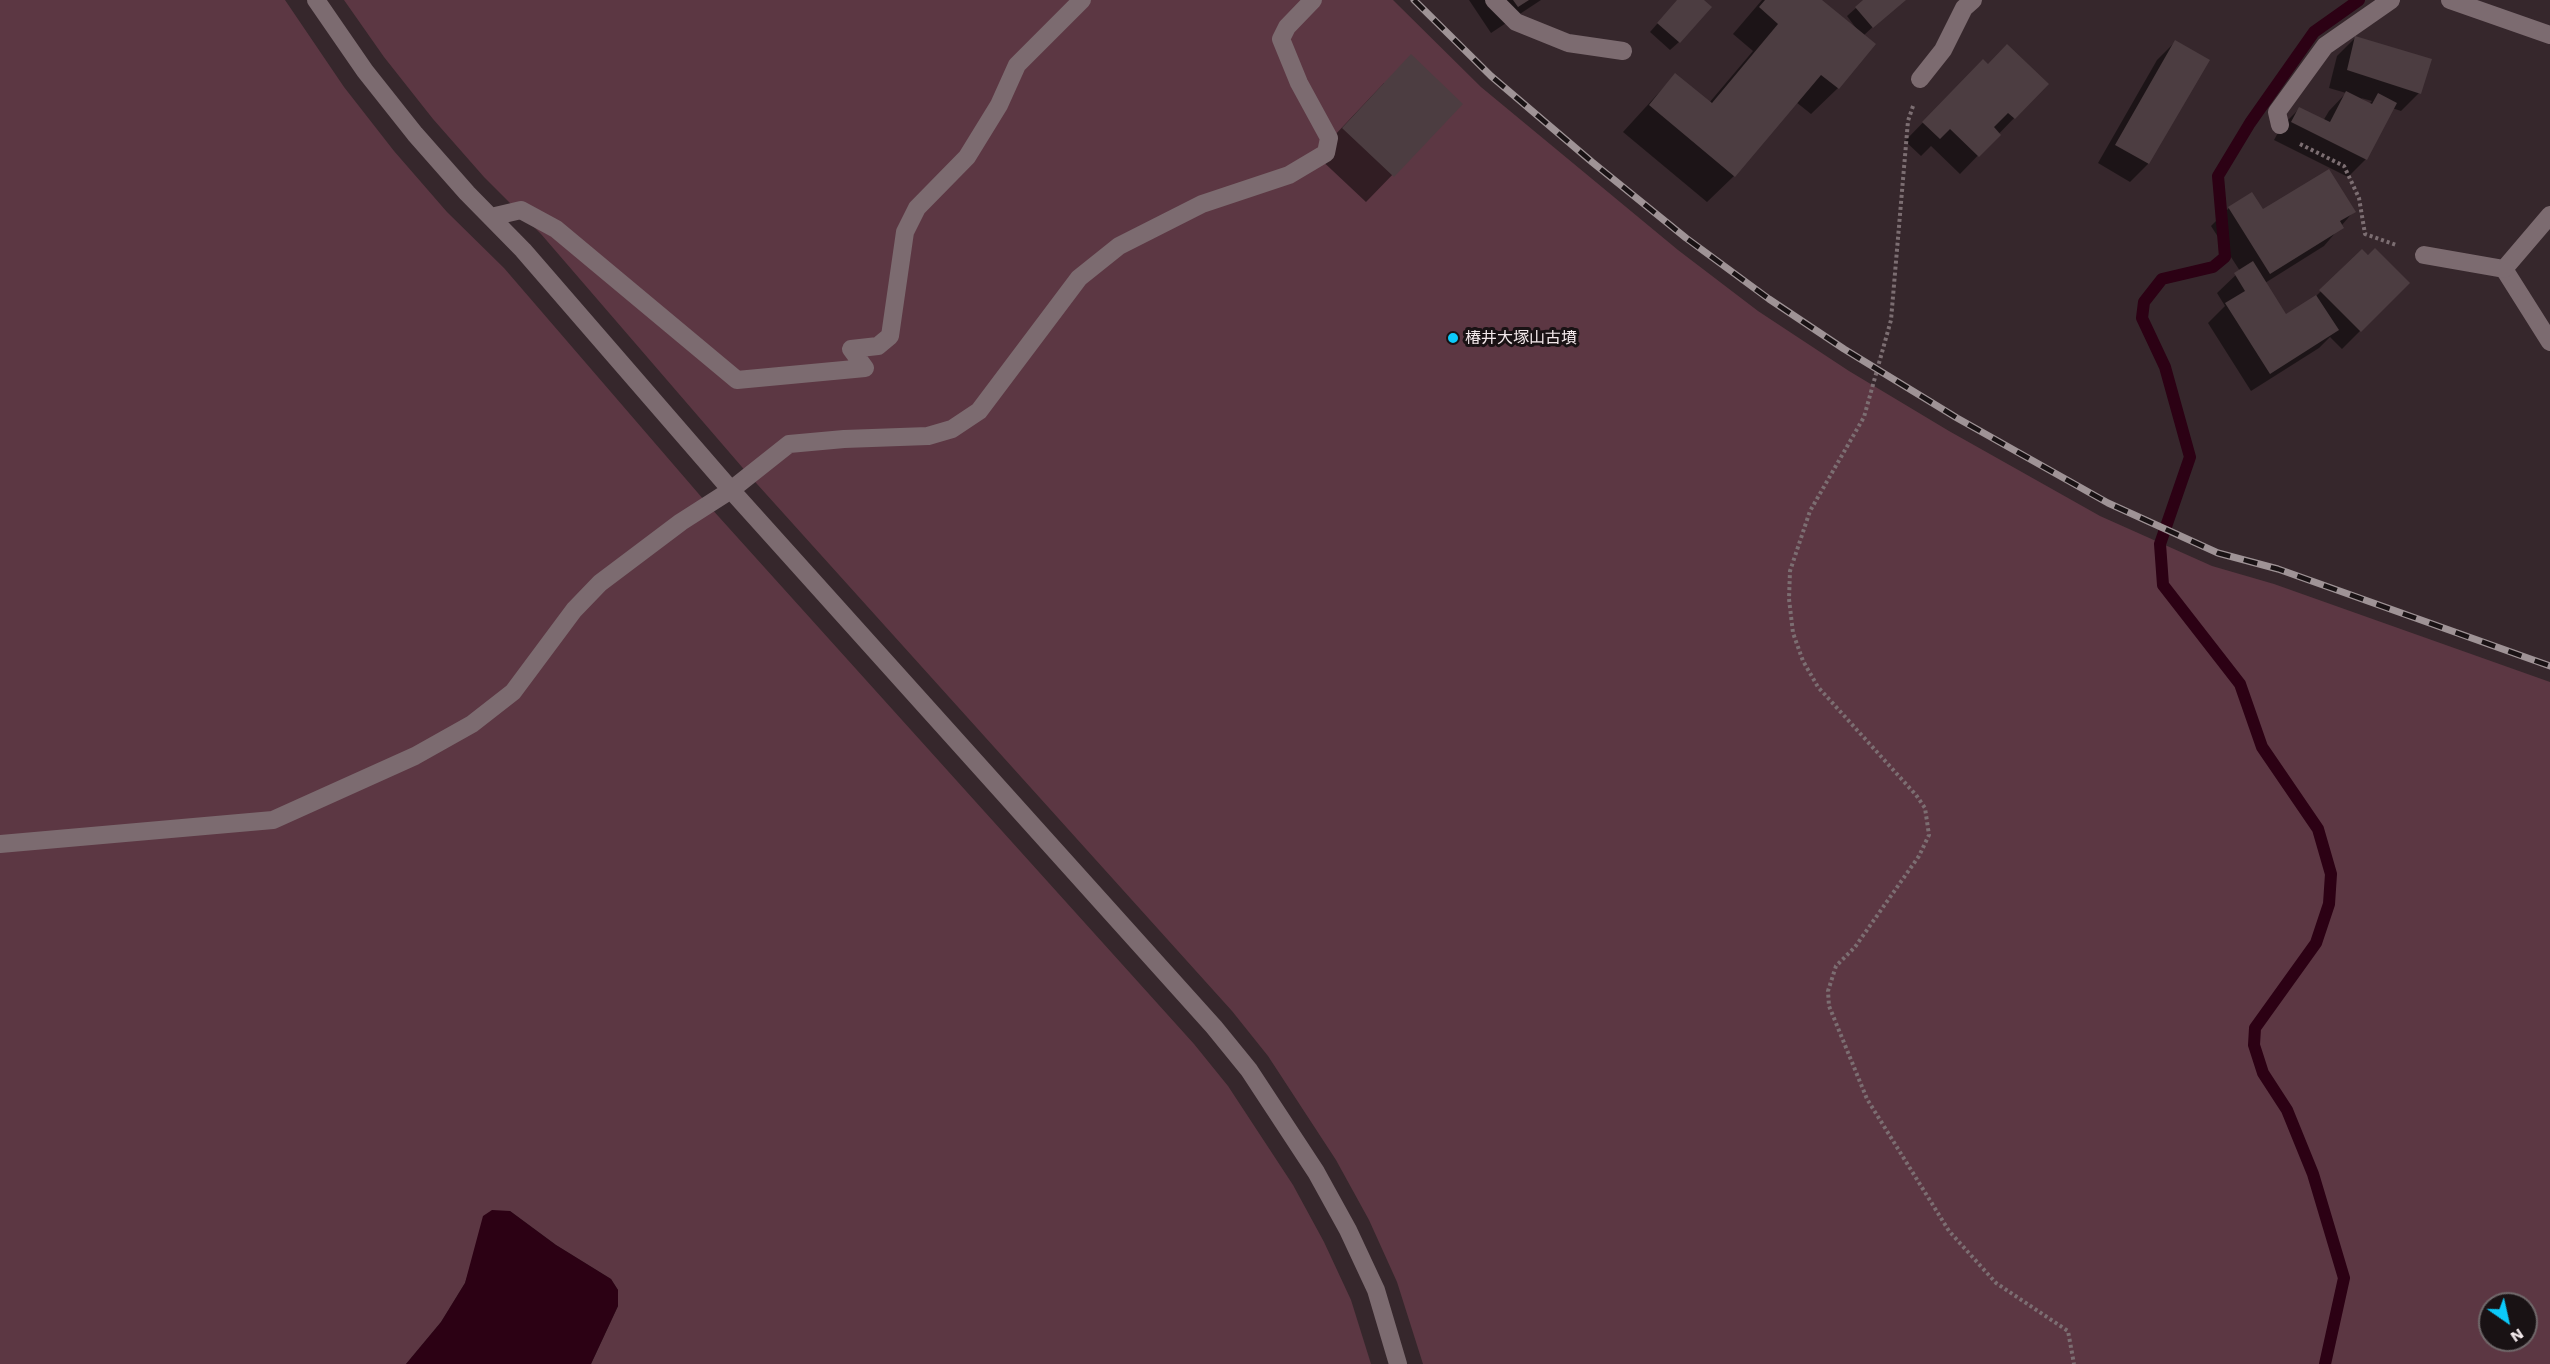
<!DOCTYPE html>
<html>
<head>
<meta charset="utf-8">
<style>
  body { margin:0 }
  #map { position:relative; width:2550px; height:1364px; overflow:hidden; background:#36272c; font-family:"Work Sans",sans-serif }
  canvas { display:block }
  .north { position:absolute; left:2478px; top:1292px; width:60px; height:60px; box-sizing:border-box; background:#191214; border:2px solid #70686a; border-radius:50%; rotate:146deg; font-size:16px; font-weight:700; line-height:24px; text-align:center; color:#f3e9eb }
  .north::after { content:''; display:block; margin:auto; width:21px; height:27px; background:#0ccafa; clip-path:polygon(50% 0,100% 100%,50% 72%,0 100%) }
</style>
</head>
<body>
<div id="map">
<canvas width="2550" height="1364"></canvas>
<div class="north">N</div>
</div>
<script>
const g = document.querySelector('canvas').getContext('2d');
g.lineJoin = 'round';
function fillPath(path, color) {
  g.fillStyle = color;
  g.fill(path, 'evenodd');
}
function poly(rows) {
  const path = new Path2D();
  for (const r of rows) {
    path.moveTo(r[0], r[1]);
    for (let i = 2; i < r.length; i += 2) path.lineTo(r[i], r[i + 1]);
  }
  return path;
}
function stroke(path, color, width, dash) {
  g.strokeStyle = color;
  g.lineWidth = width;
  g.lineCap = dash ? 'butt' : 'round';
  g.setLineDash(dash || []);
  g.stroke(path);
}
function label(font, color, halo, rows, align = 'center') {
  g.font = font + ' "Work Sans","Noto Sans JP",sans-serif';
  g.lineWidth = 6;
  g.setLineDash([]);
  g.textBaseline = 'middle';
  g.strokeStyle = halo;
  g.fillStyle = color;
  for (const [text, x, y, turn = 0] of rows) {
    g.save();
    g.translate(x, y);
    g.rotate((+turn || 0) * Math.PI / 180);
    g.textAlign = isNaN(turn) ? turn : align;
    if (halo) g.strokeText(text, 0, 0);
    g.fillText(text, 0, 0);
    g.restore();
  }
}
const green = poly([
  [0,0,285,0,344,87,394,151,447,212,504,268,710,507,1194,1044,1228,1086,1293,1185,1324,1242,1351,1300,1371,1364,591,1364,618,1306,618,1290,611,1279,556,1245,510,1211,472,1263,465,1283,441,1322,406,1364,0,1364],
  [344,0,1393,0,1481,87,1678,250,1758,311,1849,371,1949,431,2100,516,2212,566,2274,584,2550,682,2550,1364,1423,1364,1397,1282,1369,1220,1336,1160,1268,1056,1232,1011,748,474,541,234,484,177,433,119,384,57],
  [2490,1304,2526,1304,2526,1340,2490,1340]
]);
const water = poly([
  [492,1210,510,1211,556,1245,611,1279,618,1290,618,1306,591,1364,406,1364,441,1322,465,1283,483,1216]
]);
const shadow = poly([
  [1469,0,1541,0,1491,33],
  [1678,0,1702,0,1679,42,1670,50,1650,32],
  [1762,0,1820,0,1858,31,1847,16,1865,0,1902,0,1863,36,1838,88,1811,114,1796,102,1734,176,1707,202,1623,132,1675,75,1709,103,1753,51,1733,34],
  [2355,38,2419,93,2401,111,2392,108,2366,159,2348,177,2274,140,2281,127,2299,109,2323,121,2329,111,2346,93,2329,88,2337,56],
  [2361,98,2372,101,2369,104],
  [2175,42,2207,60,2148,164,2130,182,2098,163,2157,60],
  [1987,66,2047,84,1960,174,1931,146,1921,156,1905,141,1965,79],
  [1384,83,1461,104,1366,202,1316,155],
  [2229,208,2262,211,2354,211,2324,246,2265,283,2285,316,2314,298,2362,251,2408,283,2342,349,2330,337,2319,348,2251,391,2208,323,2225,306,2217,293,2240,271,2211,226]
]);
const stream = poly([
  [2325,1364,2344,1278,2313,1174,2287,1110,2263,1073,2254,1045,2255,1028,2316,943,2329,904,2331,874,2318,829,2262,747,2240,684,2163,585,2160,544,2190,457,2165,367,2142,318,2144,302,2162,279,2213,267,2225,257,2218,176,2250,123,2314,32,2359,0]
]);
const building = poly([
  [1513,0,1529,0,1518,7],
  [1677,0,1704,0,1712,7,1680,43,1657,23],
  [1765,0,1822,0,1876,44,1839,89,1821,75,1735,177,1649,105,1675,73,1712,103,1778,24,1759,7],
  [1863,0,1906,0,1873,28,1855,7],
  [2355,36,2432,59,2421,94,2347,70],
  [2175,40,2210,60,2149,164,2115,145],
  [2007,44,2049,84,2015,119,2008,113,1994,127,2001,135,1979,157,1950,129,1940,139,1922,122,1983,59,1988,64],
  [1411,54,1463,104,1394,177,1342,128],
  [2346,91,2372,104,2378,93,2397,103,2367,160,2291,122,2299,107,2330,122],
  [2329,169,2356,212,2340,221,2344,228,2270,274,2228,207,2252,192,2263,209],
  [2375,248,2410,283,2361,332,2319,290,2362,249,2368,255],
  [2253,261,2286,314,2316,295,2339,330,2270,374,2225,303,2245,291,2234,273]
]);
const path = poly([
  [1913,106,1908,121,1891,320,1864,417,1810,511,1790,571,1789,599,1793,633,1803,661,1818,687,1916,795,1925,808,1929,835,1919,856,1855,947,1836,966,1828,991,1829,1006,1867,1099,1949,1231,1996,1283,2068,1331,2074,1364],
  [2300,144,2344,166,2359,198,2365,234,2396,245]
]);
const lane = poly([
  [1494,0,1516,22,1568,43,1623,51],
  [2504,269,2550,342]
]);
const street = poly([
  [316,0,365,71,415,134,467,193,523,250,731,490,1214,1027,1249,1070,1316,1172,1348,1230,1376,1290,1398,1364],
  [2450,0,2550,35],
  [1920,79,1943,50,1964,8,1973,0],
  [2280,125,2277,112,2325,46,2391,0],
  [491,217,521,210,556,229,737,380,865,368,851,349,878,346,890,336,905,232,917,208,967,157,999,105,1017,65,1082,0],
  [2424,255,2504,269,2550,215],
  [0,844,273,820,415,756,472,724,513,692,574,610,600,583,681,522,731,490,789,444,844,439,928,436,952,429,979,411,1079,278,1119,246,1202,204,1289,175,1326,153,1329,138,1299,83,1281,39,1287,27,1313,0]
]);
const rail = poly([
  [1414,0,1491,76,1592,162,1686,238,1769,299,1844,349,1957,418,2108,503,2218,553,2278,569,2550,666]
]);
const markers = [
  [1453,338,6,"#0ccafa"]
];
const poiNames = [
  ["椿井大塚山古墳",1465,338]
];
fillPath(green, '#5c3743');
fillPath(water, '#2c0114');
fillPath(shadow, '#0007');
stroke(stream, '#2c0114', 12);
fillPath(building, '#4c3d41');
stroke(path, '#7c6e72', 4, [3, 3]);
stroke(lane, '#7c6b70', 18);
stroke(street, '#7c6b70', 18);
stroke(rail, '#9f9396', 7);
stroke(rail, '#191214', 4.5, [14]);
for (const [x, y, r, color] of markers) {
  const dot = new Path2D();
  dot.arc(x, y, r, 0, 2 * Math.PI);
  g.fillStyle = color;
  g.fill(dot);
  stroke(dot, '#191214', 2);
}
label('16px', '#f3e9eb', '#191214', poiNames, 'left');
</script>
</body>
</html>
